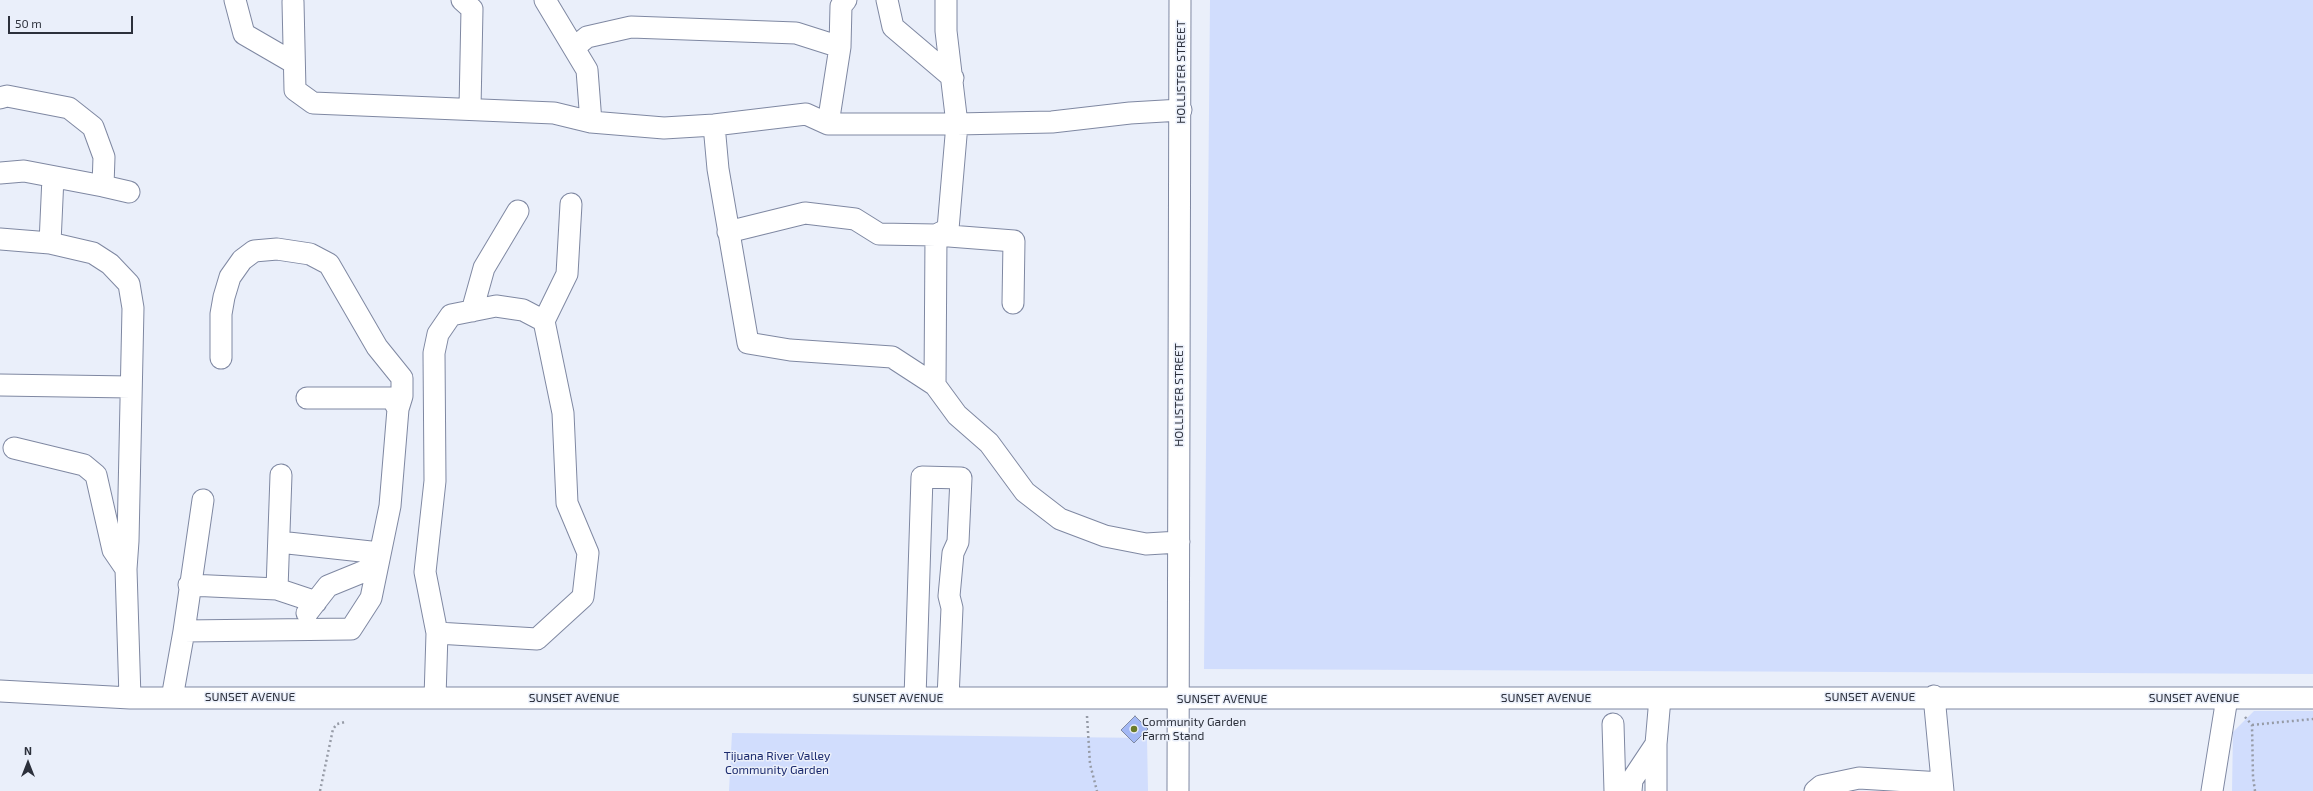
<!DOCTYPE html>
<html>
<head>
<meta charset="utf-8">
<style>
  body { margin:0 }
  #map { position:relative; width:2313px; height:791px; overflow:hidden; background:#eaeffa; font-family:"Exo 2",sans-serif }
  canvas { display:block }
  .north { position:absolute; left:8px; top:743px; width:40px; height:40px; -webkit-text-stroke:3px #eaeffa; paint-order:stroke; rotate:0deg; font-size:11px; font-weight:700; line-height:16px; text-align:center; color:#2c303b }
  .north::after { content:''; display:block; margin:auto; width:14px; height:18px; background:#2c303b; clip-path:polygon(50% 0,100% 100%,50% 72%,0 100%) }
  .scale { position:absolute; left:8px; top:16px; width:125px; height:18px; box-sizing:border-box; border:2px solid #2c303b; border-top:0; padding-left:5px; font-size:12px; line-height:14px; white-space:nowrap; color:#2c303b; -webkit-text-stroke:3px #eaeffa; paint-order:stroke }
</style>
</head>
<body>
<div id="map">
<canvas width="2313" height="791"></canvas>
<div class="north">N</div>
<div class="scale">50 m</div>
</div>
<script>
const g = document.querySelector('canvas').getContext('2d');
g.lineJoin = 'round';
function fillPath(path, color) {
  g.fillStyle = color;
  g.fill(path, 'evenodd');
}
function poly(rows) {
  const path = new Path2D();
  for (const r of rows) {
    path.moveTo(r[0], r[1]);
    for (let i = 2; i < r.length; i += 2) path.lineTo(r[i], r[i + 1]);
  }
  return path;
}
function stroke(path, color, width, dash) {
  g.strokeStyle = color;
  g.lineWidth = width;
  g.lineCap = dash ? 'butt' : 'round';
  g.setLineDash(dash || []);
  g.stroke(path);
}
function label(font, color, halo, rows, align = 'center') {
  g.font = font + ' "Exo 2",sans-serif';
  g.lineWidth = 3;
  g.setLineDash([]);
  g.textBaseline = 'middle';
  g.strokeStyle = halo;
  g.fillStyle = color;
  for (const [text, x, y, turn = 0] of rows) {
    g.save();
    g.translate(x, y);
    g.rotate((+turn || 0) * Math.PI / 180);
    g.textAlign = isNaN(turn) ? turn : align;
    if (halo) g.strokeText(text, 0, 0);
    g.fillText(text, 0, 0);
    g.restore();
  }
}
const green = poly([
  [1210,0,2313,0,2313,674,1204,669],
  [2254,711,2313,711,2313,791,2232,791,2233,732],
  [732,733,1147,738,1148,791,729,791]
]);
const building = poly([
  [1135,716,1148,729,1134,743,1121,730,1135,716]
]);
const path = poly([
  [1087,716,1090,764,1097,791],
  [2245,717,2252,725,2253,777,2255,791],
  [2252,725,2313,719],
  [320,791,333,729,337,724,345,722]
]);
const minor = poly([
  [235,0,244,34,294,63],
  [462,0,472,9,470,108],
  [545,0,587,70,591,122],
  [887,0,893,27,953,78],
  [946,0,946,31,957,124,948,229,936,235,935,385,957,415,989,443,1025,492,1060,519,1105,536,1146,544,1179,542],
  [293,2,295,90,313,103,554,113,591,122,664,128,714,125,806,114,828,124,957,124,1052,122,1130,113,1181,110],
  [575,47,587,37,631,27,796,33,840,47],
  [0,98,7,96,69,108,93,127,104,157,103,186,24,171,0,173],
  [828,124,840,47,841,6,846,0],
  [714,125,718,169,748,343,790,350,892,357,935,385],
  [103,186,129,192],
  [728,232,805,213,855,219,879,234,936,235,1014,241,1013,303],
  [0,239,50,243,93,253,110,264,129,284,133,308,128,541,126,569,130,698,0,691],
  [50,243,53,177],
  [472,311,484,268,518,211],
  [544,321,567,274,571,204],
  [221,358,221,314,224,297,230,277,242,260,254,251,277,249,310,254,329,264,377,347,402,378,402,396,398,409],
  [0,385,130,387],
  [14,448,84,465,96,475,113,550,126,569],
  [279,542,380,553],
  [189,585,277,589,316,602],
  [277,589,281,475],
  [307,613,328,586,377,566],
  [184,631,203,500],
  [1934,696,1943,791],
  [130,698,2313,698],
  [172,698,184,631,351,629,371,598,390,506,398,409,392,398,307,398],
  [435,698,437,633,537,639,583,597,588,553,567,503,563,413,544,321,523,310,496,306,451,315,438,334,434,353,435,481,425,572,437,633],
  [915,698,922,477,961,478,958,542,953,553,949,596,952,608,948,698],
  [1613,724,1615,791],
  [1656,744,1656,791],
  [1178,791,1180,0],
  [1631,791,1632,780,1656,744,1660,698],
  [1815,791,1821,786,1859,778,1942,783],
  [2212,791,2227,698]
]);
const markers = [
  [1134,729,4,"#6b7b29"]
];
const streetNames = [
  ["HOLLISTER STREET",1181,72,-90],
  ["HOLLISTER STREET",1179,395,-90],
  ["SUNSET AVENUE",250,697],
  ["SUNSET AVENUE",1870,697],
  ["SUNSET AVENUE",574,698],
  ["SUNSET AVENUE",898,698],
  ["SUNSET AVENUE",1546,698],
  ["SUNSET AVENUE",2194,698],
  ["SUNSET AVENUE",1222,699]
];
const poiNames = [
  ["Community Garden",1142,722],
  ["Farm Stand",1142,736]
];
const parkNames = [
  ["Tijuana River Valley",777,756],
  ["Community Garden",777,770]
];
fillPath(green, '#d1ddfd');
fillPath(building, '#a3b8f4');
stroke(building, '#808aa3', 1);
stroke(minor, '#7f88a2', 23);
stroke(path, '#969ba6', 2.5, [2, 3]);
stroke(minor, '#fff', 21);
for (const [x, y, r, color] of markers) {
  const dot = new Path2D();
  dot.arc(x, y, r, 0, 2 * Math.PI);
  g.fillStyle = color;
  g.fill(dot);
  stroke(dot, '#eaeffa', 1.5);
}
label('12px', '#2c303b', '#eaeffa', streetNames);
label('12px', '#2c303b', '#eaeffa', poiNames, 'left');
label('12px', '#1b2a6e', '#eaeffa', parkNames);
</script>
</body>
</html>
